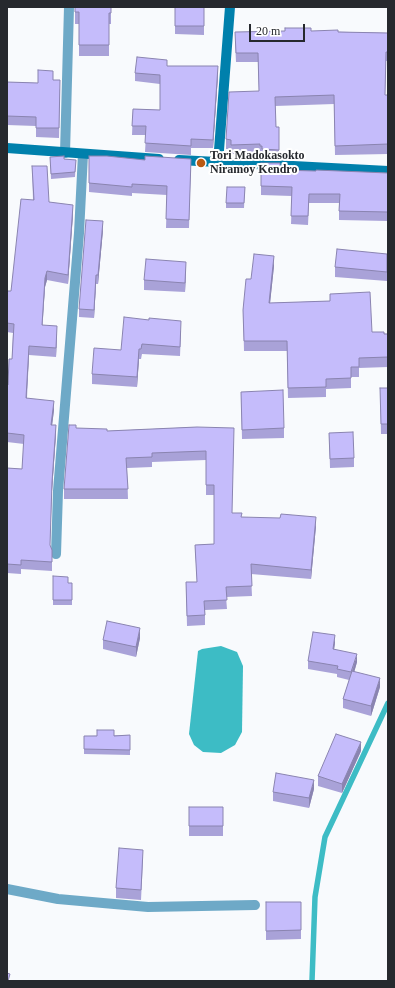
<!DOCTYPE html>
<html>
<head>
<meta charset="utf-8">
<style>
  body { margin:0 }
  #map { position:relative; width:395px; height:988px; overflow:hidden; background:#f8fafd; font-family:Georgia,serif }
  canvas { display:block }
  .frame { position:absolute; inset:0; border:8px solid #26292e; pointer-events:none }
  .scale { position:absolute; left:249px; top:24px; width:56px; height:18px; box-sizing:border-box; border:2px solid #26292e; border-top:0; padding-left:5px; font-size:12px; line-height:14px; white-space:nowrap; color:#26292e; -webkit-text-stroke:3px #fff; paint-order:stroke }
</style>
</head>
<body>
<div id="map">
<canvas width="395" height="988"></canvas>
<div class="frame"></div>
<div class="scale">20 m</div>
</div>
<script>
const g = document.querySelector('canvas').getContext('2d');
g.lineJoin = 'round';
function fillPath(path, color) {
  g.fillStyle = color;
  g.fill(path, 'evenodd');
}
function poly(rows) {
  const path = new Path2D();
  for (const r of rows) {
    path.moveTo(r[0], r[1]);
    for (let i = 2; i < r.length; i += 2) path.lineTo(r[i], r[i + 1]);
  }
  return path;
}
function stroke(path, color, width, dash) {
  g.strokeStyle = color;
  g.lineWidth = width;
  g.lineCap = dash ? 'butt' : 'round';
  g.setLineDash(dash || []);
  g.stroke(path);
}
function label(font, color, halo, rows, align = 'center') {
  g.font = font + ' Georgia,serif';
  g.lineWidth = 4;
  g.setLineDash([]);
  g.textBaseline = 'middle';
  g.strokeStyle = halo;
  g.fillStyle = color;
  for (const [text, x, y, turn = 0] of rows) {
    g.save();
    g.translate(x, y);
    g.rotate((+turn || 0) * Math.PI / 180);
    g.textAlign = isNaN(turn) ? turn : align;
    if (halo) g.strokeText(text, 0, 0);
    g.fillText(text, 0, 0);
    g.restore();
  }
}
const water = poly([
  [221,646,237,652,243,666,242,732,235,745,221,753,203,752,194,745,189,734,198,651,202,649]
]);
const stream = poly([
  [312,981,315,897,325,837,388,703]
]);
const street = poly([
  [65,153,69,7],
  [56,554,58,491,79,233,83,154],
  [7,889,58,899,148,907,255,905]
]);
const secondary = poly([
  [7,148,159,159],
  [179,160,388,171],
  [218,163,230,7]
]);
const wall = poly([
  [75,7,111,7,111,24,109,24,109,56,79,56,79,24,75,24],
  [204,7,204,35,175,34,175,26],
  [311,31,388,33,388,61,386,61,385,95,388,95,388,154,335,155,334,104,275,106,276,127,279,127,279,159,262,159,262,155,260,155,260,153,231,154,231,149,226,149,226,139,259,91,258,62,236,62,235,41],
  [167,66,218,75,213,148,191,148,191,155,145,152,146,135,132,135,133,109,160,110,160,84,135,81,135,73],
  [53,80,60,90,59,138,36,137,36,126,7,125,7,82,38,83],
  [89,156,145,160,191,159,189,228,166,228,167,195,132,193,132,196,89,192],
  [50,157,64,159,76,160,75,177,51,179],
  [32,166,49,202,73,214,68,284,47,280,45,287,42,325,57,335,56,357,29,355,27,398,54,410,52,425,56,434,52,491,50,545,52,559,52,571,21,569,21,574,7,573,7,468,22,469,24,444,7,442,7,385,8,385,12,359,13,333,7,332,7,291,11,291,33,200],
  [280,170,388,173,388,221,339,220,339,203,309,203,308,225,291,224,292,196,261,195,261,186],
  [245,187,244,208,226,208,226,203],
  [103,230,98,284,96,284,94,318,79,317,79,309],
  [387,254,387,281,335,277,335,267],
  [274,266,270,303,330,301,330,294,372,332,388,334,388,367,359,368,359,377,351,377,351,388,326,389,326,397,288,398,287,351,244,351,243,310,251,279],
  [186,271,185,292,144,290,144,280],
  [181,331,180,356,142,354,141,359,139,359,137,387,92,384,92,374,121,350],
  [380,388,388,388,388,434,381,434],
  [241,392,284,428,284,438,242,439],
  [197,427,232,513,241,517,316,526,311,579,251,574,252,596,226,597,227,609,205,610,205,625,187,626,186,582,197,582,195,545,214,544,214,495,206,495,206,460,152,462,152,467,127,468,128,499,64,499,64,489,76,428,107,431],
  [329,433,354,458,354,467,330,468],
  [53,576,72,600,72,605,53,605],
  [140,638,136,657,103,649,103,640],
  [335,643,334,649,357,662,354,672,380,687,371,716,343,708,343,699,349,680,337,677,337,674,308,669,308,661],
  [130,735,130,755,84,754,84,736],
  [361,751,342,793,318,786,318,776],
  [314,789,309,808,273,801,273,792],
  [189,807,223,807,223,836,189,836],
  [143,859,141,900,116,898,116,888],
  [266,902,301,902,301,939,266,940]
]);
const shadedWall = poly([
  [218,66,218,75,213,148,213,140],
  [73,205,73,214,68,284,68,275],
  [103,221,103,230,98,284,98,275],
  [274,256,274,266,269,313,269,303],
  [186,262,186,271,185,292,185,283],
  [47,271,47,280,45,287,42,334,42,325,45,278],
  [96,275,96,284,94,318,94,310],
  [57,326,57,335,56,357,56,348],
  [29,346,29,355,26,407,26,398],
  [139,349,139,359,137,387,137,377],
  [54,401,54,410,51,434,51,425],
  [56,425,56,434,52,491,52,482],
  [316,517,316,526,311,579,311,570],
  [140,628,140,638,136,657,136,647],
  [335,635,335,643,333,657,333,649],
  [357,654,357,662,352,680,352,672],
  [380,678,380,687,371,716,371,706],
  [361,742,361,751,342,793,342,784],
  [314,780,314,789,309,808,309,798]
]);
const building = poly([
  [75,7,111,7,111,13,109,13,109,45,79,45,79,12,75,12,75,7],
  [175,7,204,7,204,26,175,26,175,7],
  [285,28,311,28,311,31,338,30,338,32,388,33,388,52,386,52,385,95,388,95,388,144,335,146,334,95,275,97,276,127,279,127,279,150,262,149,262,146,260,146,260,144,231,145,231,140,226,139,229,92,259,91,258,53,236,53,235,32,285,31,285,28],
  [137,57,167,60,167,66,218,66,213,140,191,139,191,146,145,143,146,126,132,126,133,109,160,110,160,75,135,73,137,57],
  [38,70,53,71,53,80,60,80,59,128,36,128,36,117,7,116,7,82,38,83,38,70],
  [64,156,64,159,76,160,75,172,51,174,50,157,64,156],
  [89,156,107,156,145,160,145,156,191,159,189,220,166,219,167,186,132,184,132,187,89,183,89,156],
  [261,163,280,163,280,170,316,171,316,170,388,173,388,212,339,211,340,194,309,194,308,216,291,216,292,187,261,186,261,163],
  [32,166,47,166,49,202,73,205,68,275,47,271,45,278,42,325,57,326,56,348,29,346,26,398,54,401,51,425,56,425,52,482,50,545,52,550,52,562,21,560,21,565,7,564,7,468,22,469,24,435,7,433,7,385,8,385,9,359,12,359,14,324,7,323,7,291,11,291,21,199,34,200,32,166],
  [227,187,245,187,244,203,226,203,227,187],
  [86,220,103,221,98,275,96,275,94,310,79,309,86,220],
  [337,249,387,254,387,272,335,267,337,249],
  [254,254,274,256,269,303,330,301,330,294,370,292,372,332,384,332,384,334,388,334,388,357,359,358,359,367,351,367,351,378,326,379,326,387,288,388,287,341,244,341,243,310,246,279,251,279,254,254],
  [146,259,186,262,185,283,144,280,146,259],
  [124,317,149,320,149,318,181,321,180,347,142,344,141,349,139,349,137,377,92,374,94,348,121,350,124,317],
  [380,388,388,388,388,424,381,424,380,388],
  [283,390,284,428,242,430,241,392,283,390],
  [69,425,76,425,76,428,107,429,107,431,197,427,234,428,232,513,242,513,241,517,280,518,281,514,316,517,311,570,251,564,252,586,226,587,227,600,204,601,205,615,187,616,186,582,197,582,195,545,214,544,214,485,206,485,206,451,152,453,152,457,126,458,128,489,64,489,69,425],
  [353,432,354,458,330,459,329,433,353,432],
  [53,576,68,577,68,583,72,583,72,600,53,600,53,576],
  [107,621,140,628,136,647,103,640,107,621],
  [313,632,335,635,333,649,357,654,351,672,337,669,338,666,308,661,313,632],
  [352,671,380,678,371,706,343,699,352,671],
  [97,730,114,730,114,736,130,735,130,750,84,749,84,736,97,736,97,730],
  [336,734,361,742,342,784,318,776,336,734],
  [276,773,314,780,309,798,273,792,276,773],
  [189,807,223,807,223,826,189,826,189,807],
  [119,848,143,850,141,890,116,888,119,848],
  [266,902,301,902,301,930,266,931,266,902],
  [7,973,10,974,8,981,7,981,7,973]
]);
const markers = [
  [201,163,5,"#ba5a14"]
];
const poiNames = [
  ["Tori Madokasokto",210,156],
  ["Niramoy Kendro",210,170]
];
fillPath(water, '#3dbcc5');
stroke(stream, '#3dbcc5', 5.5);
stroke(street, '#6ea9c7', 10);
stroke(secondary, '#0080ac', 10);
fillPath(wall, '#a9a2d8');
fillPath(shadedWall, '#8a84b0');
fillPath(building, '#c5bcfb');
stroke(building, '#8a84b0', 1);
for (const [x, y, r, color] of markers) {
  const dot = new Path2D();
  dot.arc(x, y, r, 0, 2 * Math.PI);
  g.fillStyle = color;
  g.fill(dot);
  stroke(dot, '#fff', 1.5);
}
label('bold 12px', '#26292e', '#fff', poiNames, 'left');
</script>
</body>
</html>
